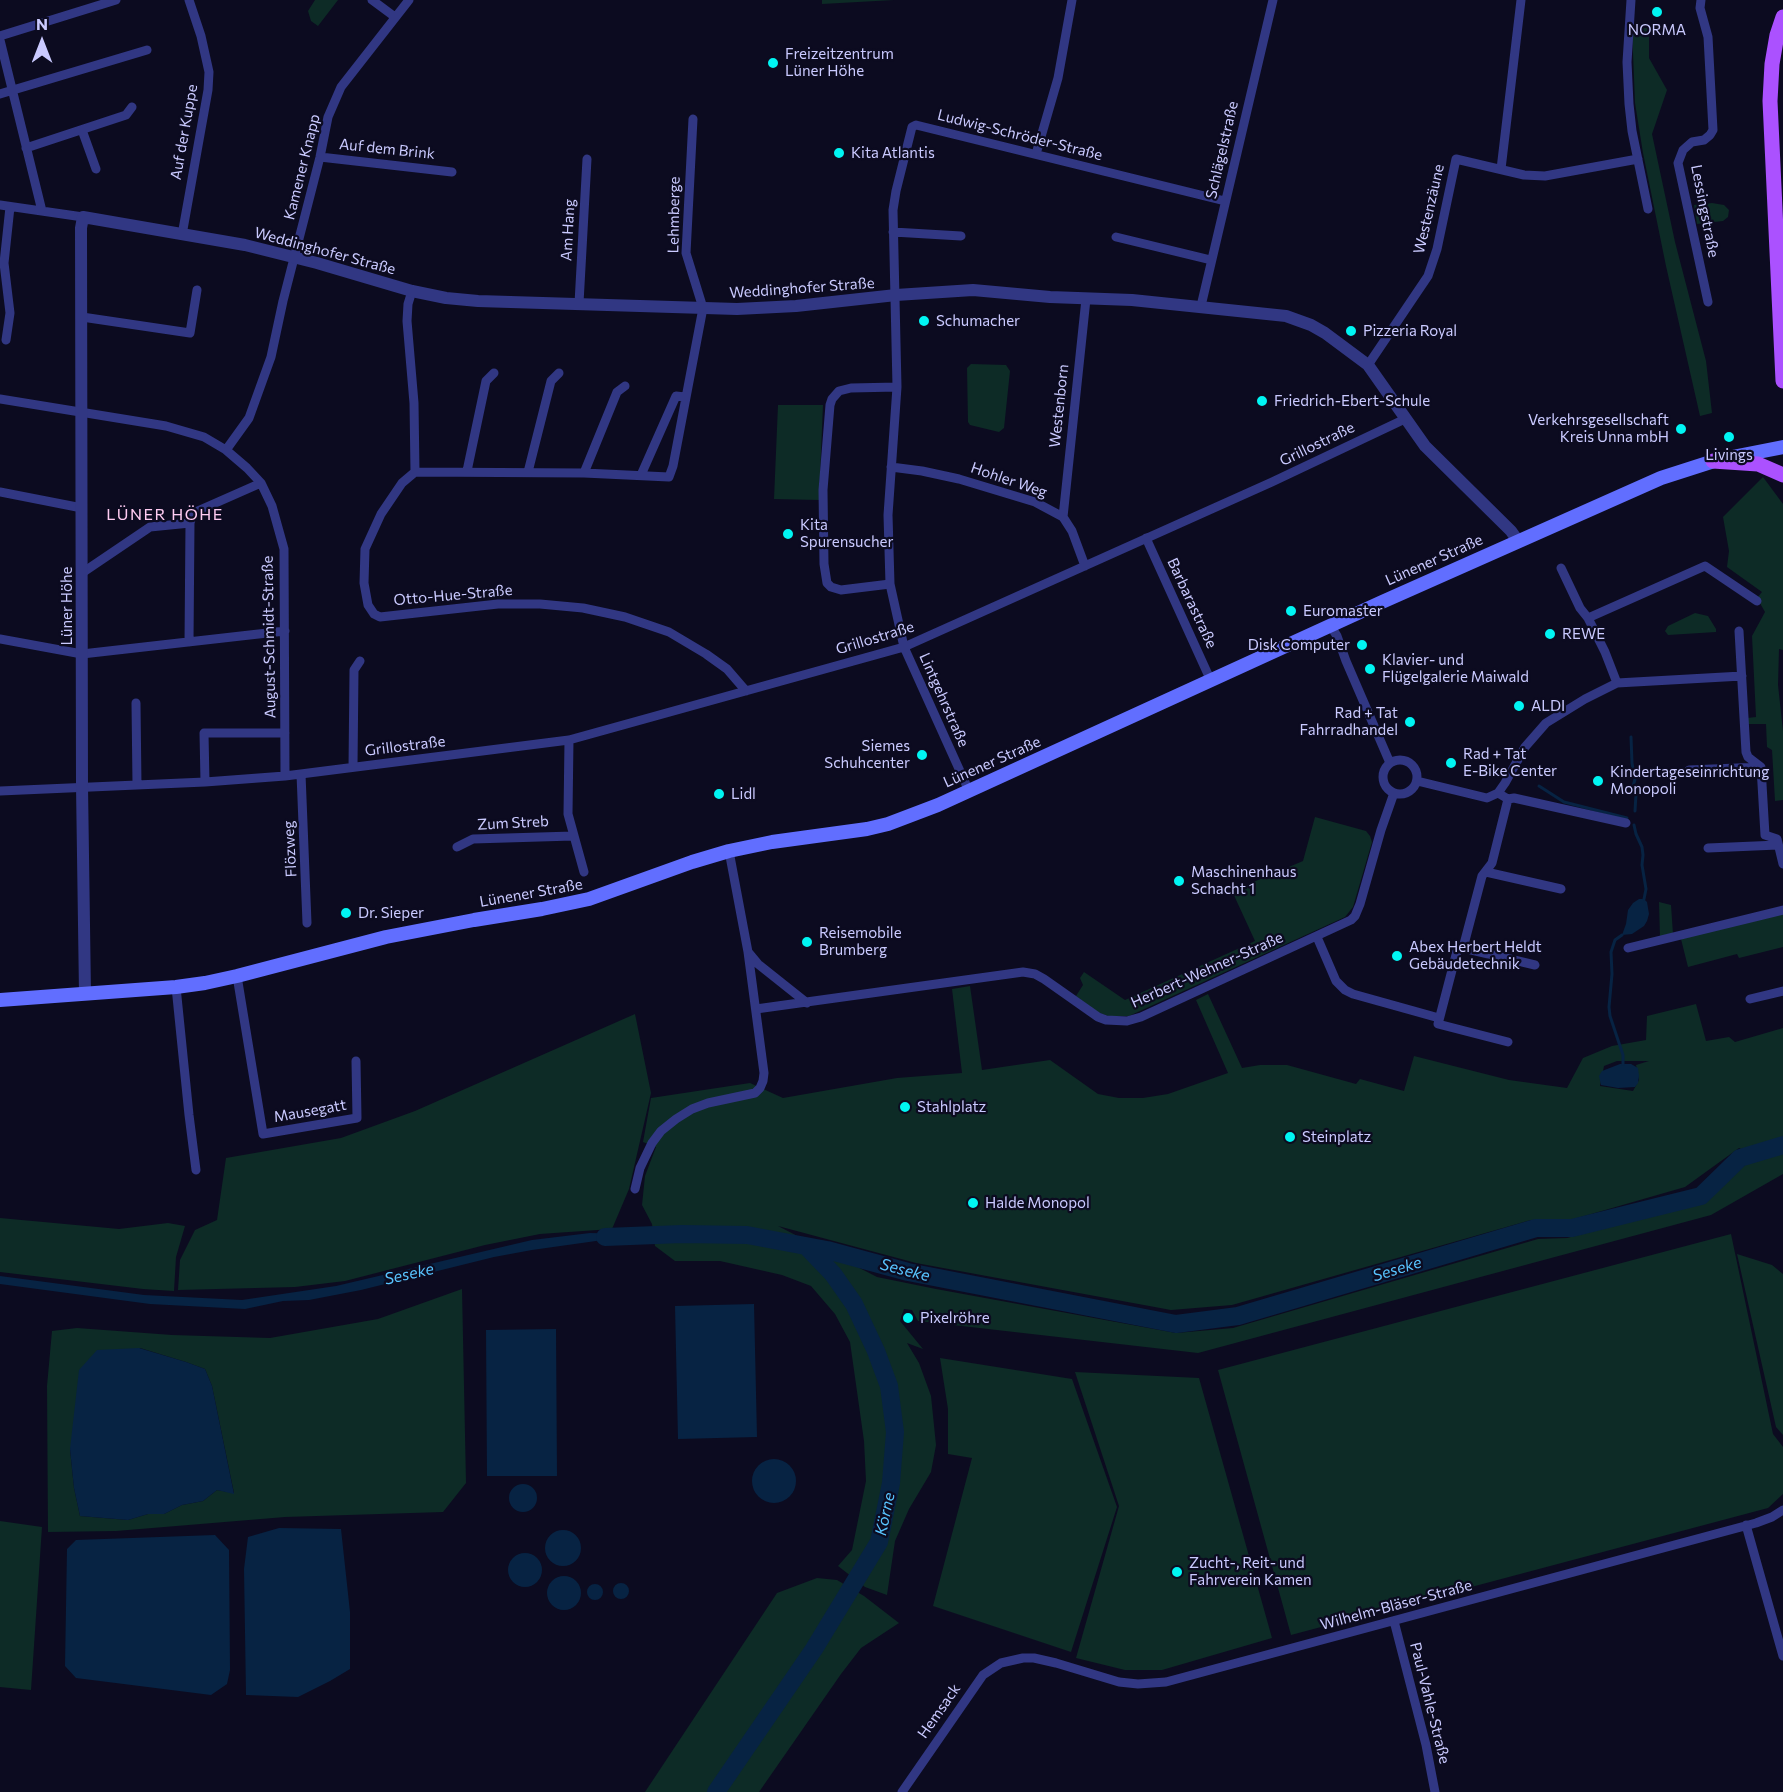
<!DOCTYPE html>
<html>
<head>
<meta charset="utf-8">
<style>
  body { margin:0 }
  #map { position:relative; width:1783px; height:1792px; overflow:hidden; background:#0c0b20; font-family:Commissioner,sans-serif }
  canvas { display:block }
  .north { position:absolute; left:12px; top:12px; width:60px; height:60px; -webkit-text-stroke:4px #0c0b20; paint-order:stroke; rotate:0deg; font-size:16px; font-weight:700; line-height:24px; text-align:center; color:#cacaff }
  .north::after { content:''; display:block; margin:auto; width:21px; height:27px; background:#cacaff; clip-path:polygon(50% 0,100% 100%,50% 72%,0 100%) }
</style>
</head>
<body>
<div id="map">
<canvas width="1783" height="1792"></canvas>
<div class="north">N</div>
</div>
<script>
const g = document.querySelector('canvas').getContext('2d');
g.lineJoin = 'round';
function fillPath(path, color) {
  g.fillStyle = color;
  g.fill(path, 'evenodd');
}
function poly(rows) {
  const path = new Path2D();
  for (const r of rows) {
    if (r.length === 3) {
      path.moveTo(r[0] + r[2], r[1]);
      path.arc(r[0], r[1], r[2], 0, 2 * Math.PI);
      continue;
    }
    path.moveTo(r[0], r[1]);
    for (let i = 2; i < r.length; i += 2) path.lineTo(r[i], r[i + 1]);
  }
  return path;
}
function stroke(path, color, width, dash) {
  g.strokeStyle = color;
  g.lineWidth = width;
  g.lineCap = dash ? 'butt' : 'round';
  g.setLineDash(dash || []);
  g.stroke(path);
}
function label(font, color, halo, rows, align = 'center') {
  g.font = font + ' Commissioner,sans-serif';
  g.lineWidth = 4.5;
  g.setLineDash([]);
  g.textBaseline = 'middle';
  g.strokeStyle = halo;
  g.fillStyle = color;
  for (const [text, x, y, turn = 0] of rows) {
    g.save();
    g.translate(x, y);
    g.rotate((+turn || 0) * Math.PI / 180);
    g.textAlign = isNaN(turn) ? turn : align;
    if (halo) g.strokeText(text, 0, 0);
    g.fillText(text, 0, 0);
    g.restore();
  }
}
const green = poly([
  [315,0,338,0,318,26,311,21,308,11],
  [822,0,894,0,822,4],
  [1632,28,1649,28,1649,58,1667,90,1652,134,1675,242,1706,361,1712,413,1700,416,1666,266,1643,153,1635,103],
  [1712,203,1724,205,1729,210,1728,217,1723,221,1697,224,1694,205],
  [971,364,1006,365,1010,371,1004,428,999,432,970,425,968,422,967,368],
  [778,405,823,405,819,500,774,499],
  [1763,477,1783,504,1783,650,1779,649,1778,685,1783,731,1783,800,1775,801,1772,750,1767,747,1766,724,1747,724,1747,718,1756,717,1752,636,1765,612,1757,598,1762,592,1727,567,1729,551,1723,517],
  [1695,613,1708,616,1716,629,1716,632,1668,635,1665,631,1668,626],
  [1315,817,1366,831,1370,836,1372,842,1353,907,1345,917,1129,1016,1108,1016,1097,1012,1076,996,1083,985,1080,978,1084,972,1125,1000,1255,941,1232,891,1303,861],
  [1659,902,1671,905,1673,934,1660,937],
  [1783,910,1783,947,1739,958,1737,954,1688,967,1680,935],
  [970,986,982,1070,1050,1060,1098,1094,1119,1098,1143,1098,1168,1094,1228,1073,1196,1000,1208,994,1242,1068,1260,1065,1287,1065,1356,1084,1360,1079,1404,1091,1414,1056,1509,1080,1567,1088,1583,1058,1612,1046,1646,1040,1647,1016,1696,1004,1706,1041,1729,1037,1735,1042,1783,1028,1783,1174,1711,1215,1198,1353,918,1321,912,1310,904,1309,900,1321,923,1349,907,1343,919,1363,931,1396,936,1445,931,1472,909,1509,895,1541,887,1595,865,1587,838,1566,852,1550,866,1481,864,1441,850,1342,835,1314,811,1286,782,1275,720,1261,675,1261,655,1246,652,1224,642,1205,645,1176,656,1147,643,1142,651,1098,750,1083,783,1098,897,1078,962,1073,952,989],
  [1617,1061,1649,1061,1636,1065,1639,1080,1633,1091,1600,1086,1604,1066],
  [1739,1148,1762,1158,1747,1163,1706,1202,1567,1238,1538,1239,1233,1328,1176,1333,936,1289,877,1277,778,1226,916,1263,1171,1310,1232,1305,1531,1220,1567,1221,1685,1187],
  [635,1014,651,1093,629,1189,612,1229,540,1234,485,1245,345,1281,295,1287,178,1290,180,1260,195,1230,217,1220,226,1158,341,1138,415,1111],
  [0,1218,119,1229,168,1223,185,1226,176,1257,174,1291,143,1289,0,1272],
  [1731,1234,1773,1434,1783,1447,1783,1494,1768,1508,1291,1635,1218,1370],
  [1737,1254,1772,1265,1783,1274,1783,1435,1776,1427],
  [462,1289,466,1483,443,1512,285,1517,116,1531,48,1532,47,1386,52,1331,77,1328,172,1335,270,1338,378,1319],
  [140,1348,186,1362,205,1369,212,1386,234,1493,217,1490,203,1501,182,1505,164,1514,148,1514,128,1520,80,1516,74,1488,70,1449],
  [940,1358,1072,1379,1117,1507,1071,1652,933,1606,972,1458,948,1454,948,1409],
  [1075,1372,1199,1378,1272,1638,1162,1670,1125,1670,1076,1658,1119,1506],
  [0,1521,42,1527,31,1690,0,1687],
  [817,1578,837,1580,864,1596,899,1623,861,1648,841,1674,759,1792,645,1792,777,1593]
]);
const water = poly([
  [1639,899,1644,899,1647,902,1649,914,1647,921,1644,926,1632,934,1622,935,1626,924,1628,910,1633,903],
  [1620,1064,1631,1064,1638,1068,1639,1076,1638,1083,1635,1087,1618,1088,1601,1085,1599,1076,1602,1071],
  [590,1233,629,1234,630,1242,603,1240,532,1250,494,1257,361,1290,309,1300,283,1301,245,1309,150,1304,0,1284,0,1276,144,1295,242,1300,336,1286,532,1240],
  [754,1304,757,1437,678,1439,675,1306],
  [556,1329,557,1476,487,1476,486,1330],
  [139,1348,186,1362,205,1369,212,1386,234,1494,217,1490,203,1501,182,1505,164,1514,148,1514,128,1520,80,1516,74,1488,70,1449,79,1370,97,1350],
  [774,1481,22],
  [523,1498,14],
  [279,1528,341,1529,350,1612,350,1669,330,1681,298,1697,246,1695,244,1569,248,1537],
  [563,1548,18],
  [215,1535,229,1550,230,1670,227,1684,211,1695,76,1678,65,1666,67,1549,76,1540],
  [525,1570,17],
  [564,1593,17],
  [621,1591,8],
  [595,1592,8]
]);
const stream = poly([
  [1631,737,1632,763,1634,774,1636,776,1633,786,1636,794,1635,811],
  [1539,786,1564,802,1627,818],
  [1634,825,1636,834,1642,847,1643,855,1642,865,1646,889,1644,899],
  [1622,935,1615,940,1611,952,1612,974,1609,1007,1610,1016,1623,1055,1623,1064]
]);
const river = poly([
  [605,1237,682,1234,747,1235,827,1250,908,1272,1176,1324,1238,1316,1536,1228,1572,1228,1701,1196,1740,1158,1783,1145],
  [716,1792,814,1649,879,1542,891,1483,895,1432,889,1386,876,1351,854,1304,833,1274,807,1247]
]);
const minor = poly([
  [372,0,395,17],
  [1631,0,1627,62,1629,104,1632,131,1648,209],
  [1701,0,1700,8,1708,37,1713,130,1710,135,1704,140,1692,142,1683,150,1678,163,1708,302],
  [0,36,116,0],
  [0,40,42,211],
  [0,94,147,50],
  [82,130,96,169],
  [26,148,126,115,132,107],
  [1036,154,1058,78,1072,0],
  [320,157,452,172],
  [1501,169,1521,0],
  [0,205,83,217],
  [893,232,961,236],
  [182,235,208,90,209,72,201,36,189,0],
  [1116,237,1211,260],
  [412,291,408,304,407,321,414,403,415,472,402,483,381,514,365,549,364,583,368,605,374,614,380,617,498,604,540,604,583,608,625,617,669,632,706,654,727,669,746,691],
  [579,303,587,159],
  [1201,306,1273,0],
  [82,317,190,333,197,290],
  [6,340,10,313,4,263,10,207],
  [1368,365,1428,276,1437,249,1456,159,1524,175,1545,176,1638,159],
  [0,399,166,426,204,437,226,450,247,468,261,483,272,506,284,549,285,776],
  [226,450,249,418,271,357,283,301,320,157,328,117,341,87,409,0],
  [891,467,922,471,959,479,1035,502,1063,517,1072,531,1085,566],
  [467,471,486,381,494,373],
  [415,472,584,473,669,477,673,466,703,308,686,253,693,119],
  [528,472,551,381,559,373],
  [584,473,617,392,625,386],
  [641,475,676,396,685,397],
  [0,492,82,508],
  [1063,517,1086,299],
  [1146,538,1211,681],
  [82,573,150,527,190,523,193,513,261,483],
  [890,584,841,590,831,587,827,583,824,564,823,490,830,405,832,399,839,391,851,388,897,387],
  [1588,618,1705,566,1757,601],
  [1330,625,1337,636,1346,661,1390,763],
  [1739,631,1746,752,1748,757,1761,767,1765,835,1777,839,1783,864],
  [0,639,82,654,285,631],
  [189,642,190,523],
  [1617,683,1742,676],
  [136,703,137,785],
  [569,740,568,814,584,872],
  [1400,777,17],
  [353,767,354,670,360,661],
  [1689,770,1761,767],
  [301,774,307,923],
  [1417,781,1487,798,1498,793,1505,783,1525,747,1546,723,1585,699,1617,683,1605,652,1588,618,1580,608,1561,568],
  [205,782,204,733,285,733],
  [0,791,205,782,285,776,569,740,904,647,1272,482,1405,419],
  [969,791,904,647,890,584,888,515,897,387,893,210,896,191,912,127,916,125,1225,201],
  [1498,793,1508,799,1492,863,1482,876,1463,948,1457,951,1438,1024,1508,1042],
  [1508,799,1514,798,1626,823],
  [457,847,473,839,573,836],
  [1708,848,1778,845],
  [1486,872,1561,889],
  [1317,937,1336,981,1345,990,1353,994,1439,1018],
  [1463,948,1535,965],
  [1628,948,1783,910],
  [748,952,758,964,807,1003],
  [237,976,263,1134,357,1118,356,1061],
  [176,987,189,1115,196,1170],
  [1750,999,1783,991],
  [756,1009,1023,972,1035,974,1044,979,1098,1017,1106,1020,1127,1021,1141,1017,1351,920,1355,916,1360,904,1381,830,1394,793],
  [635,1189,640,1168,652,1143,661,1131,676,1119,692,1109,708,1103,755,1093,760,1088,763,1081,764,1073,748,952,729,851],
  [1746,1525,1783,1656],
  [1394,1621,1426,1745,1435,1792],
  [902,1792,983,1675,1001,1663,1023,1658,1034,1658,1056,1663,1119,1682,1138,1684,1166,1682,1756,1523,1772,1517,1783,1510]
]);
const tertiary = poly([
  [85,994,82,786,81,228,83,217,245,245,317,263,412,291,446,298,478,301,737,309,796,306,896,295,973,290,1050,297,1132,300,1286,316,1311,325,1325,333,1368,365,1425,446,1511,531,1518,541]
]);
const secondary = poly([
  [0,1000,176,987,205,983,237,976,386,937,474,920,542,909,589,899,692,862,729,851,772,842,867,829,888,824,938,805,1382,602,1661,478,1717,460,1783,447]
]);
const primary = poly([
  [1783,17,1777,35,1772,64,1770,101,1783,381],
  [1713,461,1758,464,1783,475]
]);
const markers = [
  [1657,12,6,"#00f5f3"],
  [773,63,6,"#00f5f3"],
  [839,153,6,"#00f5f3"],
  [924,321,6,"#00f5f3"],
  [1351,331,6,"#00f5f3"],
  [1262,401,6,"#00f5f3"],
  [1681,429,6,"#00f5f3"],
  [1729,437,6,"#00f5f3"],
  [788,534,6,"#00f5f3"],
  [1291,611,6,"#00f5f3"],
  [1550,634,6,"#00f5f3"],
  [1362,645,6,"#00f5f3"],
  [1370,669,6,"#00f5f3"],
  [1519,706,6,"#00f5f3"],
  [1410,722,6,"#00f5f3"],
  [922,755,6,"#00f5f3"],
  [1451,763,6,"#00f5f3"],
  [1598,781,6,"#00f5f3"],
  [719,794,6,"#00f5f3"],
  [1179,881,6,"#00f5f3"],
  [346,913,6,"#00f5f3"],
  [807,942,6,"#00f5f3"],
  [1397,956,6,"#00f5f3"],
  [905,1107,6,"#00f5f3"],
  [1290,1137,6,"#00f5f3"],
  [973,1203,6,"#00f5f3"],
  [908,1318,6,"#00f5f3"],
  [1177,1572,6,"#00f5f3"]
];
const poiNames = [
  ["NORMA",1657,30,"center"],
  ["Freizeitzentrum",785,54],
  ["Lüner Höhe",785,71],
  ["Kita Atlantis",851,153],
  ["Schumacher",936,321],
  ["Pizzeria Royal",1363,331],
  ["Friedrich-Ebert-Schule",1274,401],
  ["Verkehrsgesellschaft",1669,420,"right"],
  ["Kreis Unna mbH",1669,437,"right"],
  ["Livings",1729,455,"center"],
  ["Kita",800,525],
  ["Spurensucher",800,542],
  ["Euromaster",1303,611],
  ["REWE",1562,634],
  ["Disk Computer",1350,645,"right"],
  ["Klavier- und",1382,660],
  ["Flügelgalerie Maiwald",1382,677],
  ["ALDI",1531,706],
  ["Rad + Tat",1398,713,"right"],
  ["Fahrradhandel",1398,730,"right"],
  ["Siemes",910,746,"right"],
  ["Schuhcenter",910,763,"right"],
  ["Rad + Tat",1463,754],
  ["E-Bike Center",1463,771],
  ["Kindertageseinrichtung",1610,772],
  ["Monopoli",1610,789],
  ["Lidl",731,794],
  ["Maschinenhaus",1191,872],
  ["Schacht 1",1191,889],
  ["Dr. Sieper",358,913],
  ["Reisemobile",819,933],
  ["Brumberg",819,950],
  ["Abex Herbert Heldt",1409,947],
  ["Gebäudetechnik",1409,964],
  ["Stahlplatz",917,1107],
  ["Steinplatz",1302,1137],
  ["Halde Monopol",985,1203],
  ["Pixelröhre",920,1318],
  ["Zucht-, Reit- und",1189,1563],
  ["Fahrverein Kamen",1189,1580]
];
const streetNames = [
  ["Auf der Kuppe",184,132,-80],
  ["Ludwig-Schröder-Straße",1020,135,14],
  ["Auf dem Brink",387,149,6],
  ["Schlägelstraße",1222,150,-77],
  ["Kamener Knapp",302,167,-76],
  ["Westenzäune",1429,209,-77],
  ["Lessingstraße",1705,211,79],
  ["Lehmberge",674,215,-89],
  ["Am Hang",568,230,-87],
  ["Weddinghofer Straße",325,251,15],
  ["Weddinghofer Straße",802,288,-4],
  ["Westenborn",1059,406,-84],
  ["Grillostraße",1317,444,-26],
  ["Hohler Weg",1009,480,19],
  ["Lünener Straße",1434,560,-24],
  ["Otto-Hue-Straße",453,595,-5],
  ["Barbarastraße",1192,603,65],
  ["Lüner Höhe",67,606,-90],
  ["August-Schmidt-Straße",269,637,-91],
  ["Grillostraße",875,638,-17],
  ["Lintgehrstraße",944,700,66],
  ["Grillostraße",405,746,-7],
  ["Lünener Straße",992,762,-24],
  ["Zum Streb",513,823,-3],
  ["Flözweg",290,849,-93],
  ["Lünener Straße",531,893,-10],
  ["Herbert-Wehner-Straße",1207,970,-24],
  ["Mausegatt",310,1111,-10],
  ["Wilhelm-Bläser-Straße",1396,1605,-15],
  ["Paul-Vahle-Straße",1430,1703,76],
  ["Hemsack",939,1711,-55]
];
const neighbourhoodNames = [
  ["LÜNER HÖHE",165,515]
];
const waterNames = [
  ["Seseke",1397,1269,-17],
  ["Seseke",905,1270,14],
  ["Seseke",409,1274,-13],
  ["Körne",885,1514,-78]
];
fillPath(green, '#0d2b26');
fillPath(water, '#072343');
stroke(stream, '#072343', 3);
stroke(river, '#072343', 18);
stroke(minor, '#313783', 9);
stroke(tertiary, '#313783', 12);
stroke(secondary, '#616eff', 14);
stroke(primary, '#ab51ff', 15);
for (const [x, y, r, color] of markers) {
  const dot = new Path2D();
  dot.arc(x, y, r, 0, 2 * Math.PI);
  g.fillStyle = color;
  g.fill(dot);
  stroke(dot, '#0c0b20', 2);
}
label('15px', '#cacaff', '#0c0b20', poiNames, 'left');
label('15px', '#cacaff', '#0c0b20', streetNames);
g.letterSpacing = '1.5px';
label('16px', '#ffccf2', '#0c0b20', neighbourhoodNames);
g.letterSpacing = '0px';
label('italic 16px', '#58c4ff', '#0c0b20', waterNames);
</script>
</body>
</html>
